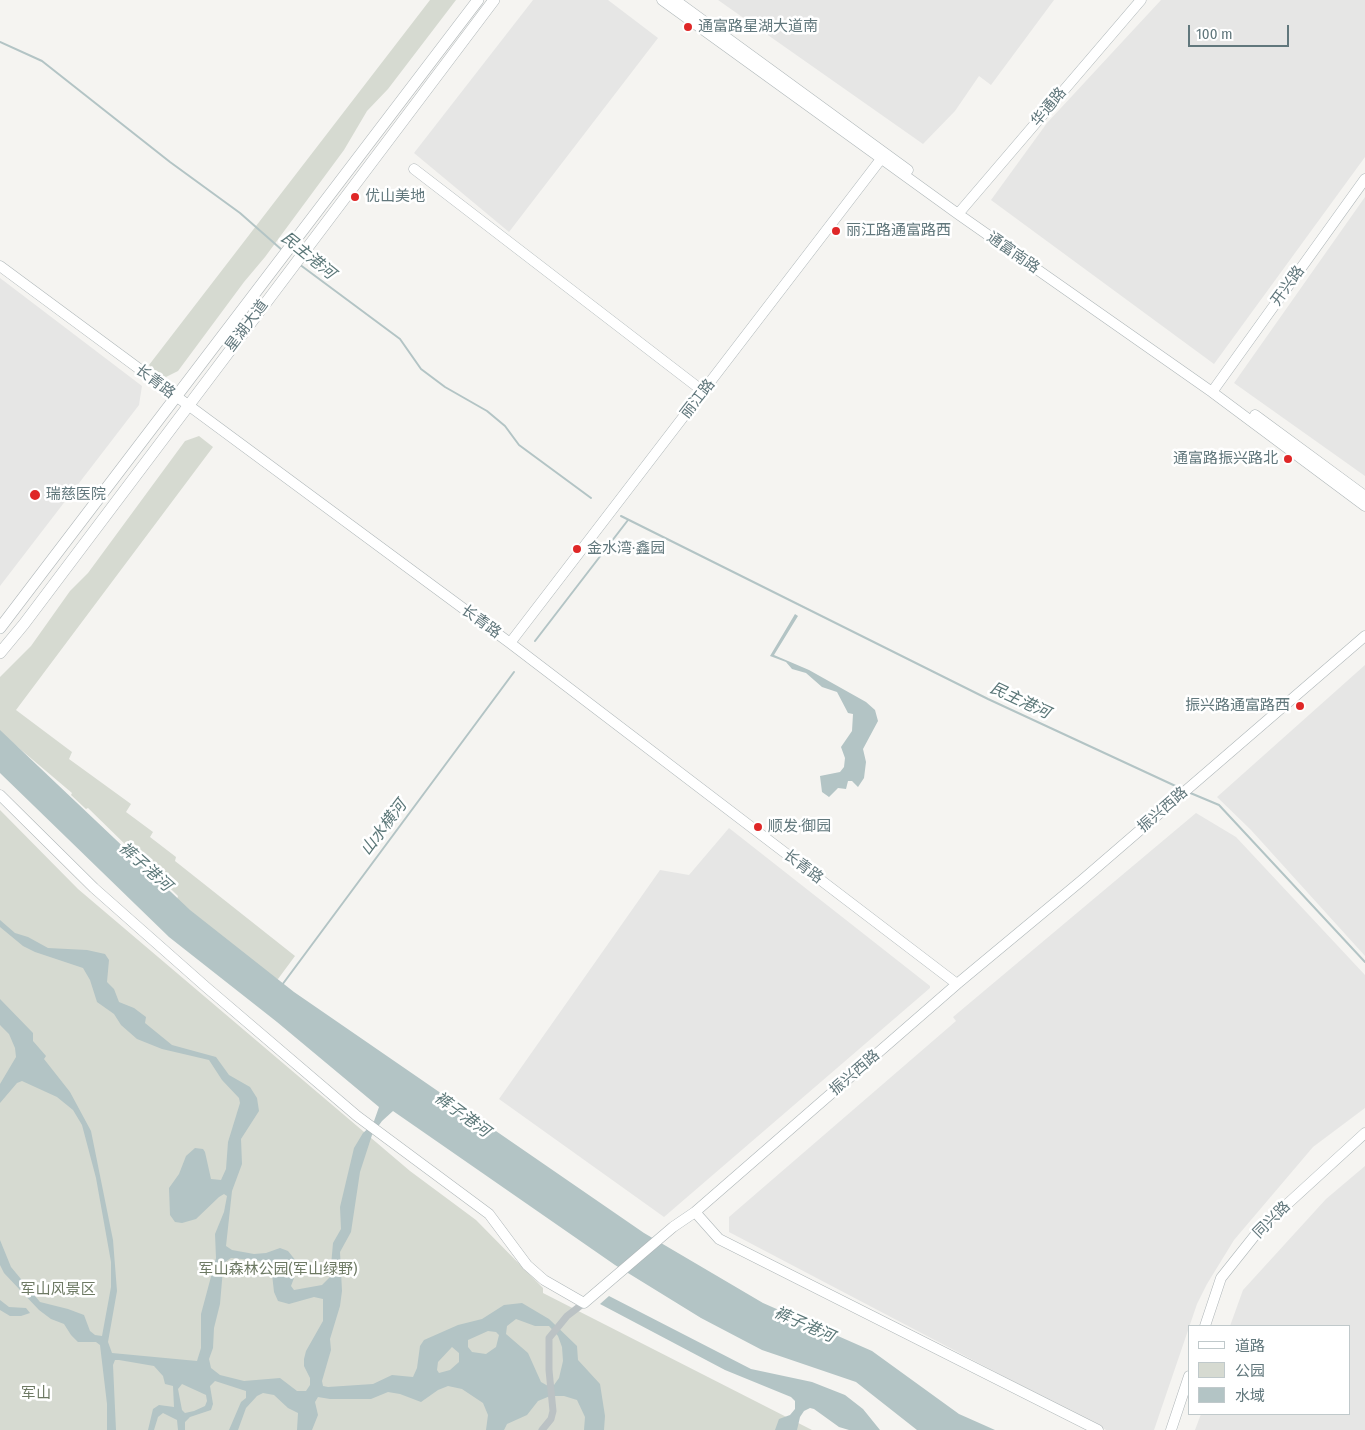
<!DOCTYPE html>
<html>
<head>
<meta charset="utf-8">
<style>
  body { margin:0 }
  #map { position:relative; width:1365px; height:1430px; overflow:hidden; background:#f5f4f1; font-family:"Fira Sans Condensed","Noto Sans SC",sans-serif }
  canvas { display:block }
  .legend { position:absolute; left:1188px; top:1325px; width:162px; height:90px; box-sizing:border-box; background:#fff; border:1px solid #c0c9cb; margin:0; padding:6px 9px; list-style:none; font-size:15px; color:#61777c }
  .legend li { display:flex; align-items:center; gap:10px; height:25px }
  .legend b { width:25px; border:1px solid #c0c9cb }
  .scale { position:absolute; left:1188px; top:25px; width:101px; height:22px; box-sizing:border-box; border:2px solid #61777c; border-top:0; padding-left:6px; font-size:15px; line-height:18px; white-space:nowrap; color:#61777c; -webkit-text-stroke:4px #fff; paint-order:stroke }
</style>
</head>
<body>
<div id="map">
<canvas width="1365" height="1430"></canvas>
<ul class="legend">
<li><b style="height:6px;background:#fff"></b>道路</li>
<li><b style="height:14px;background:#d6dad1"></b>公园</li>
<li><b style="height:14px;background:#b3c4c5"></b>水域</li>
</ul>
<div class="scale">100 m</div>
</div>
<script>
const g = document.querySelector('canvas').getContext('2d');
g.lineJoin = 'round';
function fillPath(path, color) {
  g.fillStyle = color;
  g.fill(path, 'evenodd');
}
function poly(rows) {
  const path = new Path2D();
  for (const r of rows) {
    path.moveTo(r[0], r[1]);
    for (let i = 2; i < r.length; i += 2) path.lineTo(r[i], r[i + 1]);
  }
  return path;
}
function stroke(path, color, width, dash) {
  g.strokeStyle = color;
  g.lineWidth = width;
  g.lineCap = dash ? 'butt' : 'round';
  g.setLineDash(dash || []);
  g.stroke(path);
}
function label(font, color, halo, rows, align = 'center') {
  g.font = font + ' "Fira Sans Condensed","Noto Sans SC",sans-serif';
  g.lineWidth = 5;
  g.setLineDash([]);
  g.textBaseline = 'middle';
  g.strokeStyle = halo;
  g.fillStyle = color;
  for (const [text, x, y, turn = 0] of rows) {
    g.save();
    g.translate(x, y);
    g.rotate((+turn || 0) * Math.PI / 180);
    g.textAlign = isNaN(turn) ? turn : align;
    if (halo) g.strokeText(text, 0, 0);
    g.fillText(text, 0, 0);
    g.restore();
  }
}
const built = poly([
  [533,0,608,0,658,38,509,232,414,153],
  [718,0,1054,0,991,85,979,76,955,111,923,144],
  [1161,0,1365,0,1365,157,1214,364,991,200,1047,123],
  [1365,197,1365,476,1234,383],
  [0,278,142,386,139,405,0,586],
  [1365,665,1365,956,1251,830,1217,797],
  [1196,813,1236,837,1365,975,1365,1108,1313,1147,1234,1240,1207,1284,1197,1304,1154,1430,1106,1430,729,1232,729,1217,956,1021,953,1017],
  [729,828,930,986,930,988,664,1217,499,1099,660,870,689,875],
  [1365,1166,1365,1430,1195,1430,1201,1414,1349,1414,1349,1326,1230,1326,1243,1290,1326,1199]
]);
const green = poly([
  [430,0,456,0,388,89,367,111,344,150,265,257,244,282,178,371,166,377,154,371,149,365],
  [199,436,213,447,16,710,72,752,69,759,131,804,126,812,153,832,150,837,176,857,175,861,295,956,278,979,273,978,185,907,177,899,178,896,88,808,86,809,71,795,72,793,0,732,0,677,31,646,70,591,88,573,185,441],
  [0,810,78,889,410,1171,476,1220,543,1288,543,1293,812,1430,0,1430]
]);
const water = poly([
  [795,614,798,616,774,655,809,670,866,702,875,710,878,721,863,749,866,762,864,778,858,787,852,781,848,781,846,789,838,788,829,797,822,792,820,776,840,772,844,767,845,758,841,747,852,731,853,714,848,713,837,692,822,687,806,673,792,669,786,662,770,656],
  [0,730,190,910,294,992,644,1233,763,1303,872,1351,959,1414,995,1430,917,1430,856,1382,762,1350,701,1318,615,1265,393,1111,382,1121,372,1135,360,1172,351,1232,340,1252,342,1291,340,1306,330,1339,331,1350,322,1381,323,1386,328,1387,373,1384,392,1375,413,1377,417,1368,420,1346,424,1340,458,1325,482,1319,504,1305,522,1303,549,1319,577,1346,578,1360,600,1384,605,1416,604,1430,584,1430,585,1417,577,1400,564,1396,550,1396,538,1401,527,1415,507,1424,504,1430,486,1430,488,1415,483,1403,462,1389,448,1386,438,1390,421,1402,400,1394,388,1392,371,1399,330,1399,318,1397,315,1402,318,1415,312,1430,297,1430,298,1413,288,1408,274,1395,263,1393,257,1396,246,1408,238,1430,229,1430,241,1402,246,1398,246,1391,215,1381,210,1386,213,1404,211,1410,190,1417,185,1422,185,1430,178,1430,177,1420,163,1413,158,1417,154,1430,148,1430,153,1409,159,1405,174,1407,173,1386,165,1384,163,1376,154,1366,119,1360,115,1360,113,1365,116,1430,107,1430,107,1404,100,1345,96,1342,78,1342,71,1335,64,1324,51,1319,39,1310,4,1273,0,1265,0,1240,11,1267,40,1302,68,1309,84,1315,90,1331,95,1335,102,1336,111,1287,111,1262,96,1178,82,1125,73,1110,57,1097,22,1081,17,1083,0,1103,0,1084,16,1057,15,1048,9,1034,0,1025,0,999,33,1033,33,1041,46,1056,44,1059,70,1092,91,1131,113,1240,117,1291,108,1342,112,1353,197,1361,201,1348,201,1314,216,1258,215,1234,224,1212,227,1196,224,1194,219,1197,196,1219,182,1223,175,1222,170,1215,169,1188,179,1174,186,1156,195,1148,203,1149,205,1152,211,1179,221,1180,226,1169,228,1142,240,1103,239,1098,222,1080,209,1060,162,1049,137,1039,121,1025,114,1014,97,1002,90,980,83,968,35,952,23,946,0,927,0,920,15,933,28,937,48,948,87,950,105,954,109,960,107,982,114,989,119,1002,134,1008,146,1017,145,1023,172,1045,216,1057,229,1075,250,1087,257,1098,259,1111,241,1139,242,1164,232,1191,226,1246,232,1250,254,1254,266,1253,280,1248,288,1251,296,1261,297,1270,291,1286,294,1290,322,1285,330,1277,333,1243,341,1229,340,1207,354,1148,363,1133,373,1124,379,1107,277,1022,169,937,0,773],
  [231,1258,263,1261,271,1265,274,1292,278,1301,289,1304,314,1297,323,1299,323,1321,306,1351,304,1359,304,1366,310,1378,310,1385,306,1391,297,1391,280,1378,244,1381,220,1375,211,1368,209,1359,213,1348,214,1328,220,1304,223,1269,225,1262],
  [516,1319,535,1326,549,1326,558,1336,562,1347,563,1361,559,1378,554,1385,548,1386,541,1382,528,1353,506,1334,507,1326],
  [488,1331,496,1332,499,1335,496,1347,486,1354,472,1352,468,1347,468,1340],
  [452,1347,459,1353,459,1362,450,1370,439,1373,437,1370,438,1362],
  [182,1384,206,1395,207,1401,205,1406,194,1411,185,1413,182,1410,178,1389],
  [609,1296,751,1369,812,1382,845,1395,863,1409,880,1430,849,1430,839,1427,814,1409,810,1408,804,1411,800,1417,797,1430,775,1430,779,1419,790,1415,795,1409,795,1401,791,1397,725,1370,600,1304],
  [0,1300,9,1307,26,1308,30,1313,21,1316,10,1316,0,1310]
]);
const stream = poly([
  [0,42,42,61,170,162,240,213,282,250],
  [299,264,400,339,421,369,445,387,487,411,505,426,519,445,591,498],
  [621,516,988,699,1182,789],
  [535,641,628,520],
  [1188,792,1219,805,1365,962],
  [282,985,514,672]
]);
const street = poly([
  [542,1430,551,1419,553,1411,549,1370,549,1338,567,1316,584,1303]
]);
const secondary = poly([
  [662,0,958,214,1212,392,1365,506],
  [675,0,908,170],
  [414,169,704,392],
  [958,214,1141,0],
  [0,266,510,643,957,984],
  [1212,392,1365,179],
  [1255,415,1365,496],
  [510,643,881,159],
  [0,795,94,888,206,987,357,1116,489,1214,527,1265,544,1280,584,1303,673,1227,695,1212],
  [1205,1326,1221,1278,1260,1229,1365,1133],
  [1098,1430,719,1239,695,1212,957,984,1081,881,1365,636],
  [1171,1430,1189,1376]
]);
const primary = poly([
  [0,628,478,0],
  [0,653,24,624,494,0]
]);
const markers = [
  [688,27,5,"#df2727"],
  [355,197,5,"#df2727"],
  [836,231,5,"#df2727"],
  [1288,459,5,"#df2727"],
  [35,495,6,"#df2727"],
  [577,549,5,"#df2727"],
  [1300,706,5,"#df2727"],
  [758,827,5,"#df2727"]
];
const poiNames = [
  ["通富路星湖大道南",698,27],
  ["优山美地",365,197],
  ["丽江路通富路西",846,231],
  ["通富路振兴路北",1278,459,"right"],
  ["瑞慈医院",46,495],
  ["金水湾·鑫园",587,549],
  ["振兴路通富路西",1290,706,"right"],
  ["顺发·御园",768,827]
];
const streetNames = [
  ["华通路",1049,107,-50],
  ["通富南路",1013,253,35],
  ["开兴路",1288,286,-54],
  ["星湖大道",247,326,-53],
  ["长青路",155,382,37],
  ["丽江路",698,399,-52],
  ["长青路",481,622,36],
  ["振兴西路",1163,810,-41],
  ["长青路",803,867,37],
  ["振兴西路",855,1073,-41],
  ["同兴路",1272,1220,-45]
];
const parkNames = [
  ["军山森林公园(军山绿野)",278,1270],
  ["军山风景区",58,1290],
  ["军山",36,1394]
];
const waterNames = [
  ["民主港河",308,256,39],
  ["民主港河",1020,701,25],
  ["山水横河",384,828,-53],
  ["裤子港河",145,867,42],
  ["裤子港河",462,1115,36],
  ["裤子港河",804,1325,24]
];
fillPath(built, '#e6e6e5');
fillPath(green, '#d6dad1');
fillPath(water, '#b3c4c5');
stroke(stream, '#b3c4c5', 2);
stroke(secondary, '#aeb6b8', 11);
stroke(primary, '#afb6b8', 12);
stroke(street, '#bbc2c4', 7);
stroke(secondary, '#fff', 10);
stroke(primary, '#fff', 11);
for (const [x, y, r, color] of markers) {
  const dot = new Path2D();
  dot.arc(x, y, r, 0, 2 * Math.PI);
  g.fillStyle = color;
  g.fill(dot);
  stroke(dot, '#fff', 2);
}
label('15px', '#61777c', '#fff', poiNames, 'left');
label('15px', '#61777c', '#fff', streetNames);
label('15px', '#6d7963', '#fff', parkNames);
label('italic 16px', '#5b7778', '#fff', waterNames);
</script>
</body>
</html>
